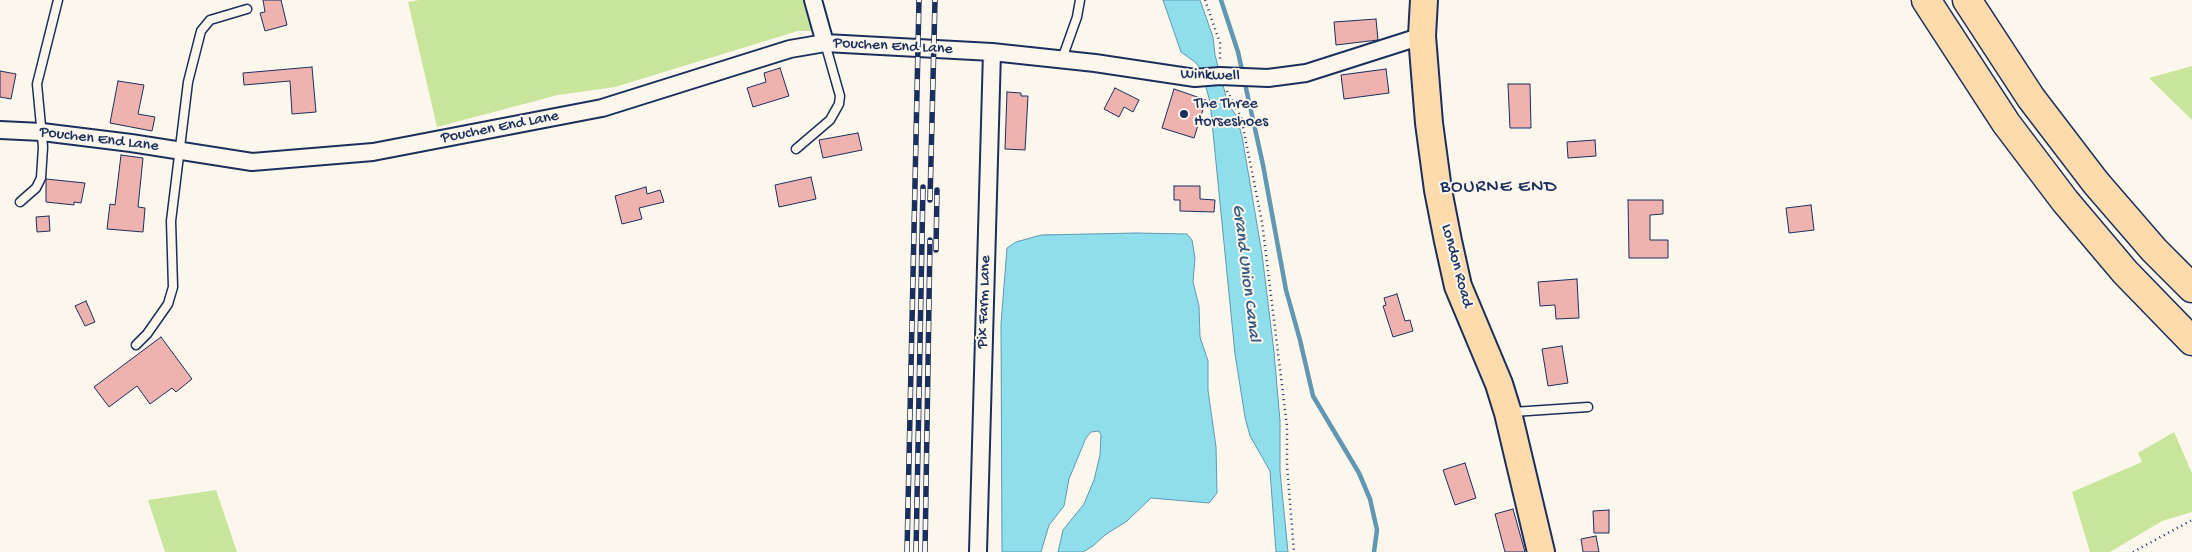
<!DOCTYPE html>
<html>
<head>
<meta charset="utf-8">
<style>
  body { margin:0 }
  canvas { display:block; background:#fbf7ec }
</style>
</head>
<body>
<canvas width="2192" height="552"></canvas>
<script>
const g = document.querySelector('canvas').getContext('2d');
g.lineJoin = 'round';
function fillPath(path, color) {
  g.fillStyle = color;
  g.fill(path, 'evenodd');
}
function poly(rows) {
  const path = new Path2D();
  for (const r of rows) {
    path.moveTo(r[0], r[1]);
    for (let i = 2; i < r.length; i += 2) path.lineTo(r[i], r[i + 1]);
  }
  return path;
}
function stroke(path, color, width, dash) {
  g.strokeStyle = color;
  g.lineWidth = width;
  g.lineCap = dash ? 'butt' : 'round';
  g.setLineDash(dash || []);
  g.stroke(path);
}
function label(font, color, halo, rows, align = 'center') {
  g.font = font + ' "Gochi Hand",sans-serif';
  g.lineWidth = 4;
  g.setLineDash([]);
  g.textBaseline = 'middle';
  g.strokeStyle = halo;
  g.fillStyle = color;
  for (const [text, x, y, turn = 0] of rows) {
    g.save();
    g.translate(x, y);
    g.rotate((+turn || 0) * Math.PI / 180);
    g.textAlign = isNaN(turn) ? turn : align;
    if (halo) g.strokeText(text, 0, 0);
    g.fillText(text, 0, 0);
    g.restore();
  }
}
const green = poly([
  [419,0,804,0,812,31,798,31,615,87,558,95,437,127,408,2],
  [2192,66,2192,120,2149,78],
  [2174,432,2192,473,2192,512,2162,521,2110,552,2090,552,2072,492,2142,462,2138,453],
  [216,490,237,552,165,552,148,500]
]);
const water = poly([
  [1163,0,1200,0,1213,37,1215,55,1228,104,1236,115,1242,136,1262,254,1274,352,1280,421,1280,471,1288,552,1276,552,1270,471,1250,436,1245,417,1235,354,1210,102,1201,69,1195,62,1181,52,1163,0],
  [1136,233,1187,234,1192,240,1195,258,1193,282,1199,306,1200,337,1208,361,1208,390,1216,447,1217,493,1209,503,1151,498,1127,521,1105,535,1093,546,1083,552,1058,552,1063,530,1084,504,1094,480,1100,455,1101,435,1099,431,1091,432,1086,438,1069,479,1064,506,1049,525,1041,552,1002,552,1001,324,1007,248,1016,242,1041,235,1136,233]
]);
const stream = poly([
  [1221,0,1238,52,1263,165,1286,290,1300,340,1313,396,1359,473,1370,499,1377,530,1374,552]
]);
const building = poly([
  [263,0,281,0,287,25,265,31,260,13,265,12,263,0],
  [1376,19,1378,40,1336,45,1334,22,1376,19],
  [312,67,316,112,292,114,290,81,244,85,243,73,312,67],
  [780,68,789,96,753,107,747,88,766,82,764,73,780,68],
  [1386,69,1389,93,1344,99,1341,75,1386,69],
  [0,71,16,74,11,99,0,97,0,71],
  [118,81,144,85,138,114,155,117,152,131,110,123,118,81],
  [1508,84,1530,84,1531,128,1510,128,1508,84],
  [1115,88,1139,100,1133,112,1124,107,1119,117,1104,109,1115,88],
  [1174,89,1206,100,1194,138,1162,128,1174,89],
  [1007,92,1021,93,1021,96,1028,96,1025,150,1005,149,1007,92],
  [858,133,862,150,823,158,819,140,858,133],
  [1595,140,1596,156,1568,158,1567,142,1595,140],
  [121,155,143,158,138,207,145,208,143,232,107,229,110,204,115,205,121,155],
  [811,177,816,199,779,207,775,185,811,177],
  [46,179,85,183,81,203,74,202,74,205,46,202,46,179],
  [1174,186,1200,186,1200,199,1215,200,1214,212,1180,211,1180,200,1174,200,1174,186],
  [646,187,647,194,660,190,664,202,639,208,642,219,622,224,615,196,646,187],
  [1628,200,1663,200,1663,214,1650,215,1650,240,1668,240,1668,258,1629,258,1628,200],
  [1811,205,1814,230,1789,233,1786,208,1811,205],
  [49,216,50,231,37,232,36,217,49,216],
  [1577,279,1579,318,1556,319,1555,305,1540,306,1538,282,1577,279],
  [1397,294,1405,321,1410,320,1413,331,1393,337,1383,306,1386,305,1384,298,1397,294],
  [86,301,95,322,85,326,75,306,86,301],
  [161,337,192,379,176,392,172,388,150,404,137,386,109,407,94,387,161,337],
  [1562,346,1568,383,1548,386,1542,349,1562,346],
  [1465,463,1476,498,1455,505,1443,470,1465,463],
  [1513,509,1525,552,1505,552,1495,514,1513,509],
  [1609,510,1609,533,1594,533,1593,511,1609,510],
  [1596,536,1599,552,1583,552,1581,539,1596,536]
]);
const path = poly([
  [1205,0,1220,43,1220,62],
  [1227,91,1241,117,1262,222,1287,426,1287,465,1294,552],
  [2133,552,2192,520]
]);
const service = poly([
  [1062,59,1077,17,1080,0],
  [796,149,830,120,839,104,840,96,825,43],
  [20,202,36,188,41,178,43,147,37,84,58,0],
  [136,345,147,334,168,304,173,287,171,221,188,82,201,31,210,20,247,9],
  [1513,412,1588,407]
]);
const minor = poly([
  [813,0,825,43],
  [0,130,42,132,131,143,252,162,373,152,602,108,790,49,825,43,992,52,1095,63,1195,78,1220,76,1268,78,1306,73,1422,36],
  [978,552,992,52]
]);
const primary = poly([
  [1424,0,1422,36,1429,123,1438,190,1448,241,1458,286,1499,384,1508,413,1541,552]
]);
const trunk = poly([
  [1926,0,2006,123,2065,201,2125,272,2192,341],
  [1967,0,2031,98,2096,183,2154,250,2192,288]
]);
const rail = poly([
  [930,200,935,0],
  [936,250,937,190],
  [907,552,919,0],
  [916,552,923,187],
  [925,552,930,240]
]);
const markers = [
  [1184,114,5,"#1b2f5e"]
];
const streetNames = [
  ["Pouchen End Lane",893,47,3],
  ["Winkwell",1210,76,2],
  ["Pouchen End Lane",500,128,-11],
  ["Pouchen End Lane",99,140,7],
  ["London Road",1456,266,75],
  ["Pix Farm Lane",985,302,-88]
];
const poiNames = [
  ["The Three",1194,105],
  ["Horseshoes",1194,123]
];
const waterNames = [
  ["Grand Union Canal",1245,273,83]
];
const quarterNames = [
  ["BOURNE END",1499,188]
];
fillPath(green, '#c9e59c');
fillPath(water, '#8edeeb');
stroke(water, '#6098b3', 1);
stroke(stream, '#6098b3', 4.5);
fillPath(building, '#efb3af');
stroke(building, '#1b2f5e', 1);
stroke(service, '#1b2f5e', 11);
stroke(minor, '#1b2f5e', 20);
stroke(primary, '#1b2f5e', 30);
stroke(trunk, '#1b2f5e', 31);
stroke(path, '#1b2f5e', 2.5, [1, 4]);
stroke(service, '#fbf7ec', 8);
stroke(minor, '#fbf7ec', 16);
stroke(primary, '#fedbac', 26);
stroke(trunk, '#fedbac', 28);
stroke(rail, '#1b2f5e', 5.5);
stroke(rail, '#fbf7ec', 4, [11]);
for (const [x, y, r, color] of markers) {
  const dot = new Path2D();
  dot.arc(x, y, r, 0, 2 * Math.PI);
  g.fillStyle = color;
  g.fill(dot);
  stroke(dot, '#fbf7ec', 2);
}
label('16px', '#1b2f5e', '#fbf7ec', streetNames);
label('16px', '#1b2f5e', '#fbf7ec', poiNames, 'left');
label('italic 18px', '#385b81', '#fbf7ec', waterNames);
g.letterSpacing = '1px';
label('19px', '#1b2f5e', '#fbf7ec', quarterNames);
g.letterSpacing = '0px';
</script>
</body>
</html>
